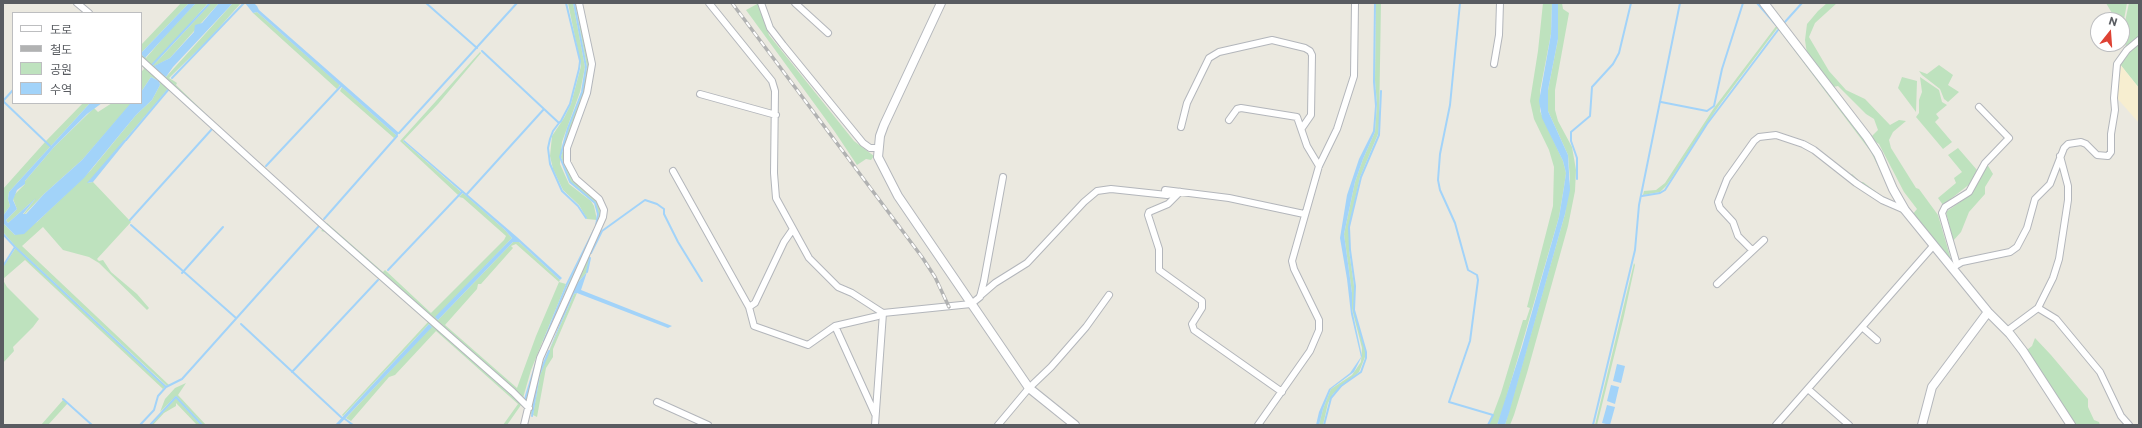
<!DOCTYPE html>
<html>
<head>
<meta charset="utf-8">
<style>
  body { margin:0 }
  #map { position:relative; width:2142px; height:428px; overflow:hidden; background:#ebe9e0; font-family:Commissioner,"Noto Sans KR",sans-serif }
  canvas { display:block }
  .frame { position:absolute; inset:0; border:4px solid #595c61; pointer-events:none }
  .legend { position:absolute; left:12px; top:12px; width:130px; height:92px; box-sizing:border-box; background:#fff; border:1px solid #bdbec0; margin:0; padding:5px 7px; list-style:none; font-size:12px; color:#595c61 }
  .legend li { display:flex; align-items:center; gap:8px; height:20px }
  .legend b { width:20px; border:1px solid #bdbec0 }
  .north { position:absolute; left:2090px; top:12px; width:40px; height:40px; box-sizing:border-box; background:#fff; border:1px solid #bdbec0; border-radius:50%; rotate:17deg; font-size:11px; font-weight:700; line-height:16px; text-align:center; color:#595c61 }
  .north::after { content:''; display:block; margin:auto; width:14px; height:18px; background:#de4234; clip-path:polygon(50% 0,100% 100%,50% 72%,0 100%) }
</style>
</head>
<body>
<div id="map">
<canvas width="2142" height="428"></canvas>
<div class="frame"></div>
<ul class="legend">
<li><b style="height:5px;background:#fff"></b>도로</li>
<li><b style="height:5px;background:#b1b2b2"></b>철도</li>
<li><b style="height:11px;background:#bee2be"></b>공원</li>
<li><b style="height:11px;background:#a2d3f9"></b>수역</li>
</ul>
<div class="north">N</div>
</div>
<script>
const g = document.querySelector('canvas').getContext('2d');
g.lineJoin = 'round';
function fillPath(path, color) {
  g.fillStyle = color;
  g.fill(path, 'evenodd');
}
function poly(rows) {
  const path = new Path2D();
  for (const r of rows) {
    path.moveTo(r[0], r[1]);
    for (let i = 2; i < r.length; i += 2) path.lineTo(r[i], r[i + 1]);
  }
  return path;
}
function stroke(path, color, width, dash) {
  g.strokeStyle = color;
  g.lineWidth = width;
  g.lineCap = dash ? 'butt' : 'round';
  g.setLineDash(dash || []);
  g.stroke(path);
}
const green = poly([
  [181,3,189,3,142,52,146,58,170,30,196,3,208,3,153,66,211,3,219,3,170,58,155,66,166,77,233,3,241,3,210,38,169,78,174,81,177,83,176,85,235,142,323,223,141,57,141,45],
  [568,3,573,3,585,67,580,92,562,142,560,164,569,184,591,201,594,206,597,220,587,219,579,205,563,190,553,169,550,156,552,136,564,118,571,104,581,66],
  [575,3,577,3,590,59,589,76,566,165,572,179,595,198,600,207,600,220,573,279,527,401,524,401,326,225,327,223,383,272,385,270,431,313,504,240,506,236,463,198,459,197,463,193,505,230,512,238,436,317,438,320,513,242,519,242,560,280,559,282,566,284,531,370,523,398,525,401,534,370,568,284,599,219,595,203,570,182,561,157,568,128,582,93,587,67],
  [516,244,559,282,536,336,517,388,445,325,477,289,478,284,481,284,513,248,511,246],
  [759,3,769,35,854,141,874,156,871,160,866,159,857,165,835,132,746,10],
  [1376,3,1381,3,1379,124,1378,134,1360,177,1349,227,1349,250,1354,286,1354,310,1366,352,1365,357,1359,372,1333,394,1328,403,1323,425,1319,425,1323,409,1331,389,1352,375,1361,362,1362,348,1352,309,1352,293,1344,234,1355,182,1363,159,1375,132,1377,104,1375,80],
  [1543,3,1552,3,1551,34,1540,91,1540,111,1563,161,1566,173,1564,187,1559,217,1503,409,1497,425,1489,425,1501,393,1523,320,1526,320,1530,308,1527,307,1553,206,1554,167,1549,150,1534,119,1530,101,1538,51],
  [1558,3,1562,3,1563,9,1569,13,1555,90,1555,110,1558,121,1572,147,1576,170,1575,191,1568,226,1527,373,1514,415,1510,425,1505,425,1565,214,1570,179,1568,155,1548,111,1548,90,1558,39],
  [1758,3,1761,3,1779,26,1718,107,1667,185,1660,192,1643,195,1644,191,1656,190,1665,183,1714,108,1777,25],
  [1827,3,1837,3,1815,23,1809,37,1829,71,1846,90,1865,99,1890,125,1899,120,1906,121,1893,132,1889,140,1891,148,1916,188,1919,189,1938,215,1952,263,1912,215,1917,209,1904,192,1879,144,1870,138,1878,130,1874,119,1866,114,1838,86,1833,87,1807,54,1805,40,1807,24,1818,11],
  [2106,3,2127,3,2123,25,2122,20,2116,20],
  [2129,3,2139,3,2139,37,2126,48,2123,31],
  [257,12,340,85,337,89,253,13],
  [1781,29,1870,146,1898,202,1896,205,1870,191,1851,175,1852,174,1860,182,1863,182,1887,200,1896,203,1871,152,1779,30],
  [2139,43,2139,88,2119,63,2122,57],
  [480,52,481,53,438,104,403,141,461,192,458,195,400,141],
  [141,62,321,226,320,227,168,89,88,183,93,182,131,222,97,259,99,261,103,260,111,272,137,294,149,308,147,310,99,263,89,257,63,250,43,227,22,246,169,385,167,386,16,247,3,232,3,223,15,235,37,222,91,170,136,115,152,100,160,85,159,81,151,77,141,92,141,72,144,69],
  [1939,65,1953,75,1948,85,1959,92,1948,102,1944,99,1940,89,1922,75,1919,71,1927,74],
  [1902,77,1917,81,1916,112,1898,88],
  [1920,77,1939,90,1942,102,1947,105,1936,114,1939,118,1935,122,1952,142,1943,149,1916,117,1919,113,1919,100,1922,92],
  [342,87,397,136,394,138,340,91],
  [83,103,90,103,9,192,8,199,10,206,3,216,3,189,45,142],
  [112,103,132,103,82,160,44,194,25,214,23,215,35,199,8,223,6,220,17,209,13,199,15,194,25,184,25,181,54,147,94,108,98,112],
  [1958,148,1977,170,1971,183,1943,205,1938,198,1956,183,1954,178,1962,172,1948,155],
  [1987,164,1993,174,1985,187,1985,194,1969,212,1961,232,1953,241,1946,212,1970,195],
  [324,228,524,405,521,405,507,425,503,425,518,404,436,331,395,375,389,377,351,421,346,418,431,327,429,324,343,416,342,415,428,322,325,232,321,231],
  [15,249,17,249,165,387,163,389,25,260,3,279,3,267],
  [588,254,590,256,587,272,574,287,543,360,538,376,532,414,529,413,537,370],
  [1634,263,1635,265,1624,316,1597,425,1595,425],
  [3,280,7,287,39,319,33,327,13,347,14,351,3,363],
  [577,293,553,349,553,357,546,368,537,417,533,415,540,375,549,351,574,294],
  [2013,330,2027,350,2032,346,2035,338,2051,355,2088,399,2088,407,2094,420,2099,422,2100,425,2073,425],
  [186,383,178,395,206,425,203,425,176,396,160,412,165,399,175,388],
  [176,398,201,425,197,425,176,403,176,406,164,413,153,425,151,425],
  [63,400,68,403,48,425,41,425]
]);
const sand = poly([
  [2119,63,2139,88,2139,123,2116,97]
]);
const water = poly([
  [189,3,196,3,145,58,142,55,142,52],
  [219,3,233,3,173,67,166,77,159,72,154,66,170,58,194,32,195,25,202,23],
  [245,3,254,3,257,6,259,10,399,133,397,136,257,12,253,13],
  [1374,3,1376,3,1375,80,1377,104,1375,132,1363,159,1355,182,1344,234,1352,293,1352,309,1362,356,1354,372,1331,389,1323,409,1319,425,1316,425,1319,412,1329,389,1350,373,1361,357,1351,314,1347,279,1340,238,1347,195,1359,159,1373,131,1375,106,1373,82],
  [1552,3,1558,3,1558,39,1548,90,1548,111,1568,155,1570,190,1565,214,1509,413,1505,425,1497,425,1522,347,1559,217,1564,187,1566,173,1563,161,1542,118,1539,101,1551,34],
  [151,77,159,81,160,85,152,100,136,115,84,178,24,234,15,235,3,223,3,216,10,206,8,199,9,192,90,103,102,103,87,114,54,147,25,181,25,184,17,190,13,200,17,209,6,220,8,223,36,198,23,214,26,214,44,194,82,160,130,104,141,103,141,92],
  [124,140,127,140,93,182,87,183],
  [404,140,517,237,562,278,560,280,519,242,513,242,438,320,435,317,512,238,505,230,403,141],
  [587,272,581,290,672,326,668,328,577,293,574,294,549,351,574,287],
  [429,324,432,327,339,425,335,425],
  [1617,364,1625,366,1621,383,1613,381],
  [1611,385,1619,387,1615,404,1607,401],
  [1607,405,1615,407,1610,425,1602,423]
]);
const stream = poly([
  [426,3,477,48],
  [574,3,586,67,582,92,568,128,560,157,570,182,595,203,598,214,596,226],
  [1460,3,1450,105,1440,154,1438,180,1440,190,1455,223,1468,270,1477,275,1478,280,1470,341,1449,402,1493,415,1488,425],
  [1757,3,1777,26],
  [1784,23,1802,3],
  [152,65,210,3],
  [172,78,244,3],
  [3,101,50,146],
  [3,101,13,90],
  [1661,102,1707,111,1714,106,1722,69,1743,3],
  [544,109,559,123,561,121,570,104,579,69,580,61,566,3],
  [559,123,553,131,550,139,548,148,550,164,562,191,578,206,586,218],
  [399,133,517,3],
  [126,140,168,90],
  [266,166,341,86],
  [1577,179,1577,158,1571,141,1571,132,1590,116,1592,87,1613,64,1619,53,1631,3],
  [467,194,544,109,482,51],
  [1642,196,1660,193,1665,190,1707,124,1778,30],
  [324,219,397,136],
  [130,220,212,129],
  [131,225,236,318],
  [3,234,15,247,3,266],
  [15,247,166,387,158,396,154,410,140,425],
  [591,253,602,231,645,200,657,204,664,209,664,214,678,242,702,281],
  [388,270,462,192],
  [587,272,590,258],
  [182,273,223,227],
  [241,324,342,418],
  [544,341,567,284,594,230],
  [292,372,378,280],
  [166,387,182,379,319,226],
  [63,399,92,425],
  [525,399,537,360],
  [532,416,539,375,549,351],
  [345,419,353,425],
  [150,425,176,397,202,425],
  [1324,425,1331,398,1341,386,1361,372,1366,358,1366,352,1354,310,1355,286,1350,250,1349,227,1361,177,1379,135,1381,91],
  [1593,425,1635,250,1639,205,1680,3]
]);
const street = poly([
  [77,3,89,13],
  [709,3,772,81,775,91,774,173,776,198,809,258,838,287,852,293,883,313,971,304,980,297,984,281,1003,177],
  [761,3,770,28,783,45,863,143,870,148,878,148],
  [795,3,828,33],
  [141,60,324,226,513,392,529,408],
  [1494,64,1499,35,1500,3],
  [700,94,776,115],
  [1229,120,1237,109,1241,108,1297,117,1307,146,1319,166],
  [1181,127,1187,103,1209,58,1219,52,1272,40,1305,48,1310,51,1312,55,1311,115,1302,128],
  [673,171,749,307,754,326,808,345,835,326,878,316,883,313],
  [1165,190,1229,198,1304,214],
  [1180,192,1168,204,1149,212,1148,215,1159,249,1159,270,1202,301,1202,308,1192,324,1194,330,1282,392],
  [1752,250,1738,236,1733,222,1720,208,1718,202,1727,179,1754,141,1759,137,1776,135,1803,144,1814,150,1856,183,1882,200,1905,210],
  [1957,265,1942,213,1945,207,1969,192,1985,163,2009,138,1979,107],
  [1952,268,1962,262,2010,252,2017,247,2027,228,2035,199,2050,184,2064,148,2068,144,2081,142,2086,144,2097,155,2108,156,2111,152,2111,134,2115,110,2114,98,2117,64,2127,50,2139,40],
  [1717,284,1764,240],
  [980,296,995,283,1027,263,1084,202,1097,191,1111,189,1167,195,1177,193],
  [749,307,755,303,784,242,793,229],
  [2038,308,2056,319,2100,372,2121,416,2129,425],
  [835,326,875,414],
  [1862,327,1877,340],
  [2007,331,2038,308,2053,278,2059,259,2068,200,2068,186,2060,156],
  [1808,389,1849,425],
  [657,402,708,425],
  [524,425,540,358,603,217,604,210,599,199,576,179,567,162,567,148,587,93,592,64,579,3],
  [875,425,883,313],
  [998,425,1029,388,1051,367,1086,327,1109,295],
  [1258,425,1310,351,1319,330,1319,320,1294,269,1292,261,1319,166,1337,129,1354,76,1355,3],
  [1776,425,1934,245]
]);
const secondary = poly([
  [941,3,884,125,880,136,878,157,898,196,1029,388,1075,425],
  [1764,3,1867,137,1878,154,1893,189,1905,210,1988,312,2010,334,2023,351,2071,425],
  [1922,425,1932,387,1988,312]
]);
const rail = poly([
  [732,3,922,257,935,277,949,307]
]);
fillPath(green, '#bee2be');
fillPath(sand, '#f7eed0');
fillPath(water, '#a2d3f9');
stroke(stream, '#a2d3f9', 2);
stroke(street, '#b3b6bb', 8);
stroke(secondary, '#b4b7bc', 10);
stroke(street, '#fff', 6);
stroke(secondary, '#fff', 8);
stroke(rail, '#b1b2b2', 3.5);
stroke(rail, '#fff', 2, [6]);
</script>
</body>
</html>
